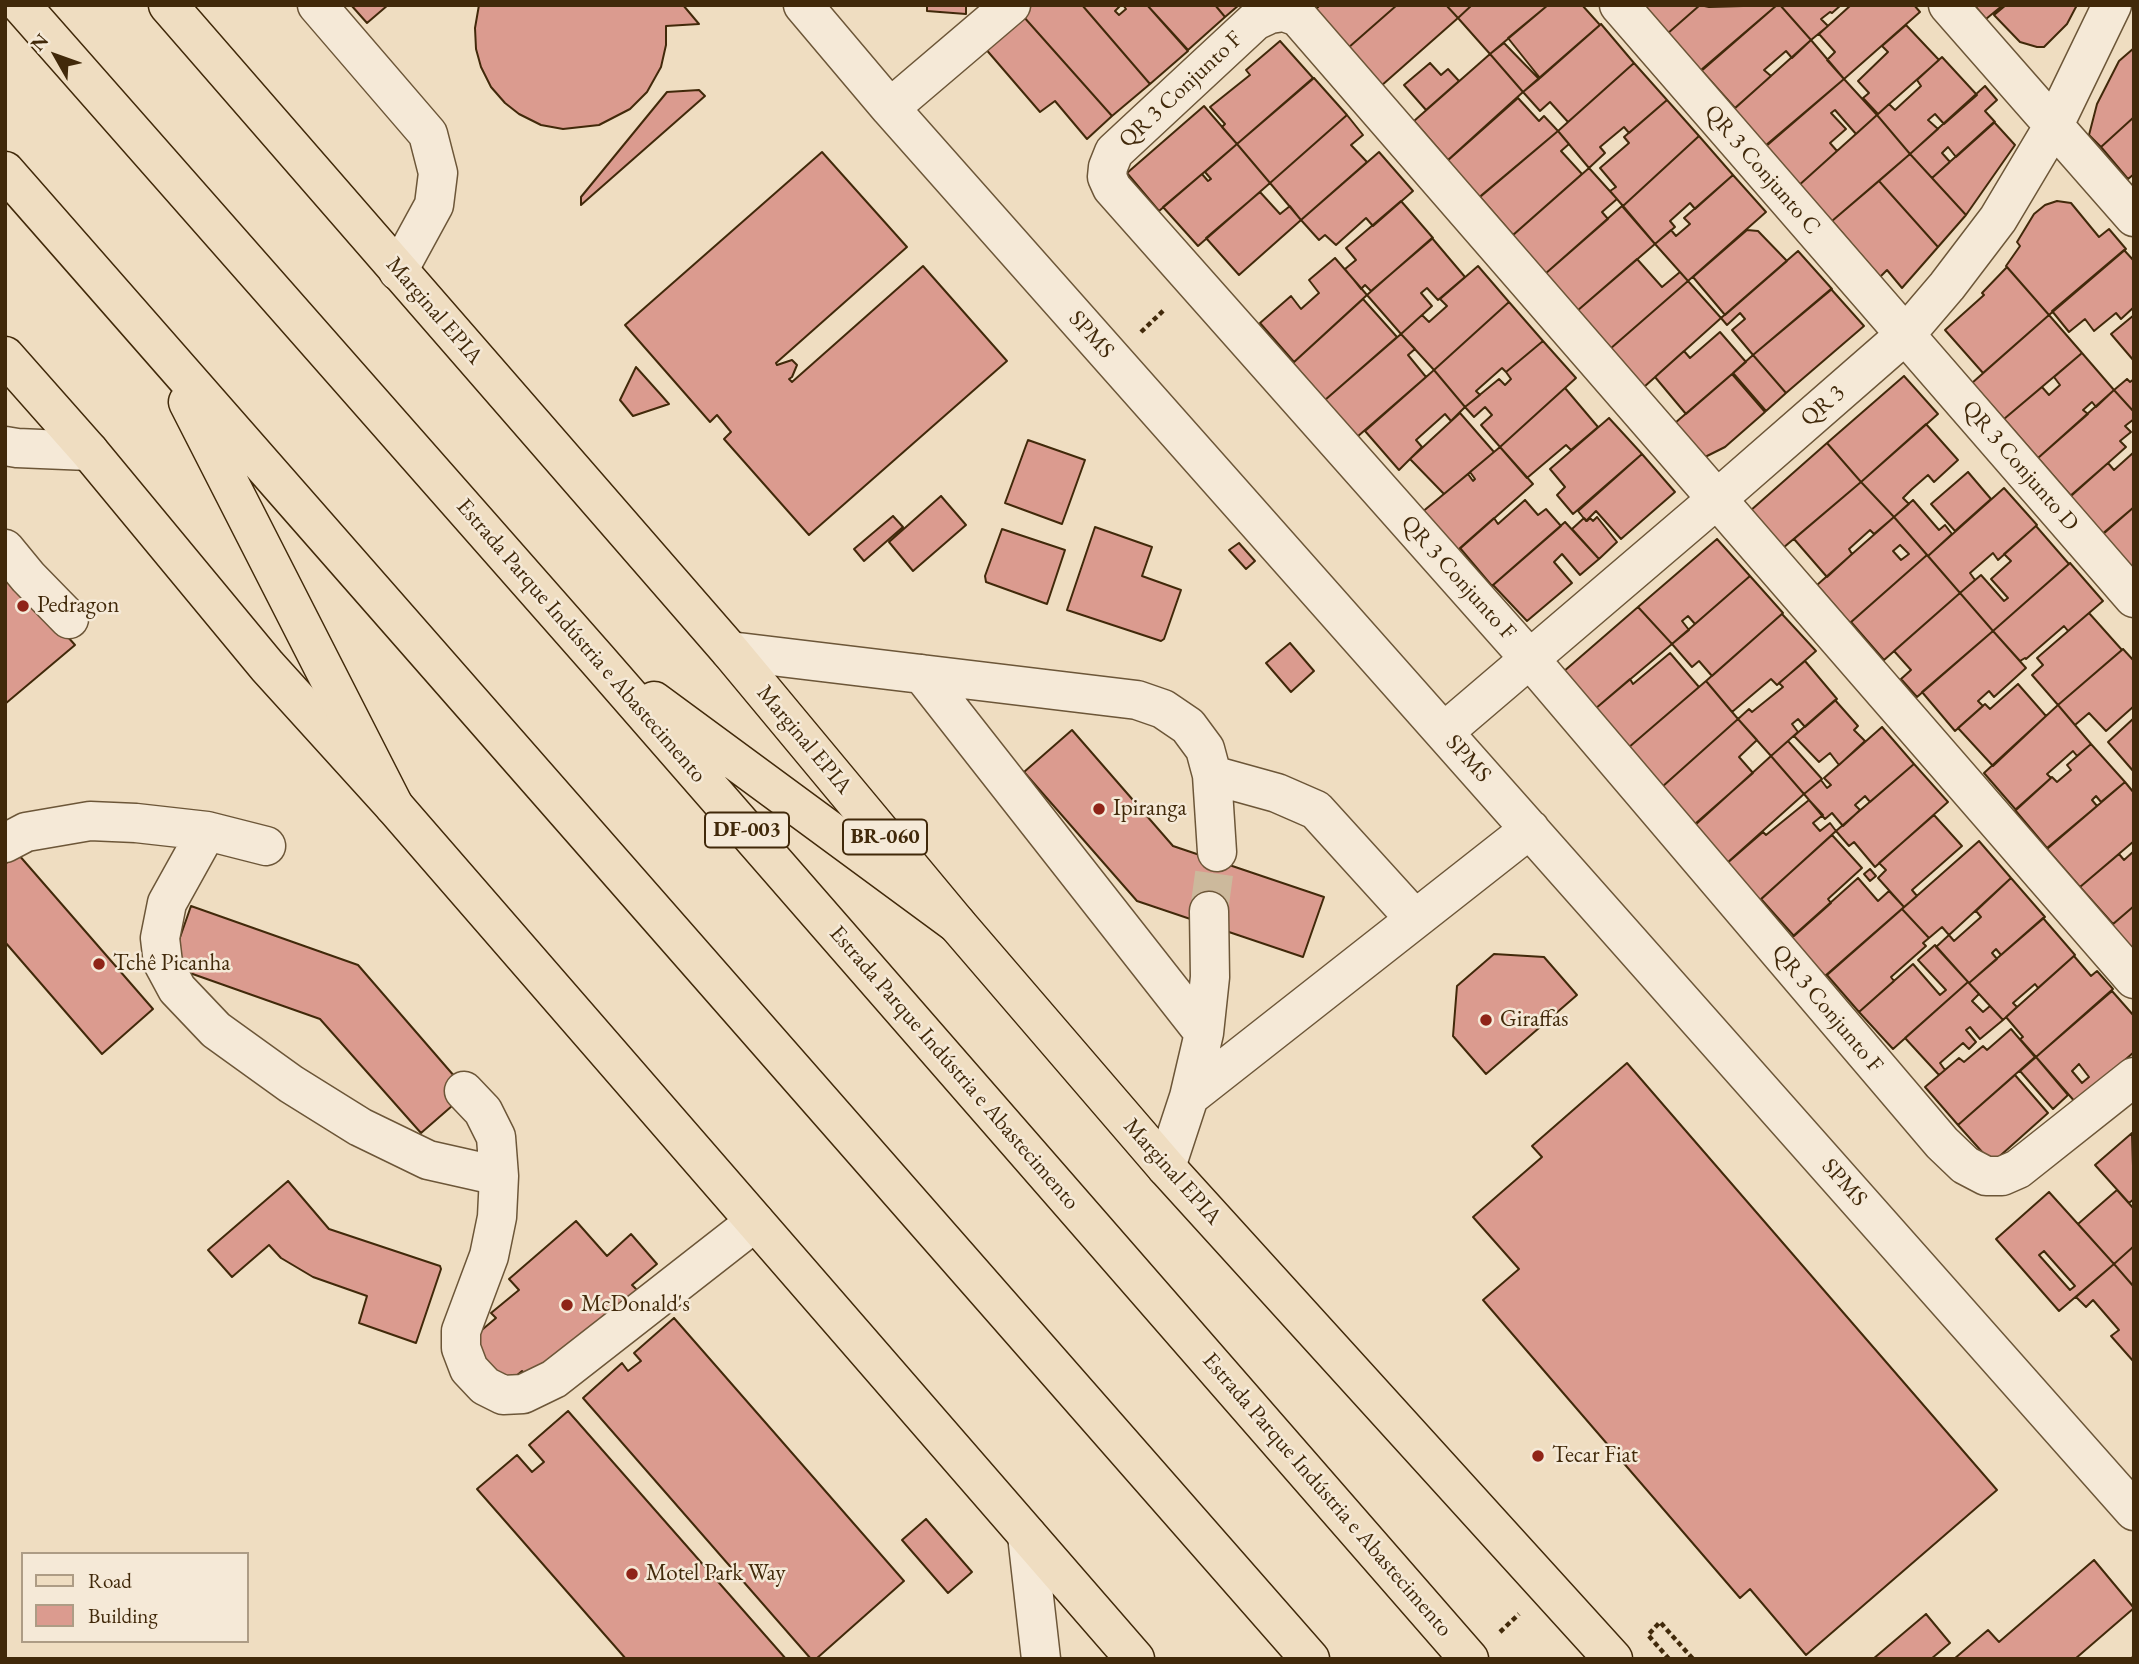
<!DOCTYPE html>
<html>
<head>
<meta charset="utf-8">
<style>
  body { margin:0 }
  #map { position:relative; width:2139px; height:1664px; overflow:hidden; background:#efddc1; font-family:"EB Garamond",serif }
  canvas { display:block }
  .frame { position:absolute; inset:0; border:7px solid #41290a; pointer-events:none }
  .legend { position:absolute; left:21px; top:1552px; width:228px; height:91px; box-sizing:border-box; background:#f5e9d7; border:2px solid #ad9c85; margin:0; padding:9px 12px; list-style:none; font-size:21px; color:#41290a }
  .legend li { display:flex; align-items:center; gap:14px; height:35px }
  .legend b { width:35px; border:2px solid #ad9c85 }
  .north { position:absolute; left:21px; top:21px; width:70px; height:70px; -webkit-text-stroke:5px #f5e9d7; paint-order:stroke; rotate:310deg; font-size:19px; font-weight:700; line-height:28px; text-align:center; color:#41290a }
  .north::after { content:''; display:block; margin:auto; width:24px; height:32px; background:#41290a; clip-path:polygon(50% 0,100% 100%,50% 72%,0 100%) }
</style>
</head>
<body>
<div id="map">
<canvas width="2139" height="1664"></canvas>
<div class="frame"></div>
<ul class="legend">
<li><b style="height:9px;background:#efddc1"></b>Road</li>
<li><b style="height:19px;background:#db9b8f"></b>Building</li>
</ul>
<div class="north">N</div>
</div>
<script>
const g = document.querySelector('canvas').getContext('2d');
g.lineJoin = 'round';
function fillPath(path, color) {
  g.fillStyle = color;
  g.fill(path, 'evenodd');
}
function poly(rows) {
  const path = new Path2D();
  for (const r of rows) {
    path.moveTo(r[0], r[1]);
    for (let i = 2; i < r.length; i += 2) path.lineTo(r[i], r[i + 1]);
  }
  return path;
}
function stroke(path, color, width, dash) {
  g.strokeStyle = color;
  g.lineWidth = width;
  g.lineCap = dash ? 'butt' : 'round';
  g.setLineDash(dash || []);
  g.stroke(path);
}
function label(font, color, halo, rows, align = 'center') {
  g.font = font + ' "EB Garamond",serif';
  g.lineWidth = 5;
  g.setLineDash([]);
  g.textBaseline = 'middle';
  g.strokeStyle = halo;
  g.fillStyle = color;
  for (const [text, x, y, turn = 0] of rows) {
    g.save();
    g.translate(x, y);
    g.rotate((+turn || 0) * Math.PI / 180);
    g.textAlign = isNaN(turn) ? turn : align;
    if (halo) g.strokeText(text, 0, 0);
    g.fillText(text, 0, 0);
    g.restore();
  }
}
const building = poly([
  [351,5,388,5,367,23,351,5],
  [479,5,683,5,699,24,666,26,666,45,661,67,647,92,630,109,599,125,563,129,541,125,519,114,505,103,491,87,481,67,476,49,475,28,479,5],
  [927,5,966,5,966,14,927,11,927,5],
  [1032,5,1082,5,1150,84,1112,116,1023,16,1021,15,1032,5],
  [1082,5,1121,5,1115,11,1119,15,1126,9,1123,5,1147,5,1188,51,1150,84,1082,5],
  [1147,5,1215,5,1225,17,1188,50,1147,5],
  [1215,5,1239,5,1225,17,1215,5],
  [1320,5,1397,5,1348,48,1315,10,1320,5],
  [1397,5,1446,5,1458,18,1381,86,1348,48,1397,5],
  [1446,5,1472,5,1458,18,1446,5],
  [1472,5,1479,6,1548,5,1490,54,1458,18,1472,5],
  [1548,5,1582,5,1600,25,1540,78,1508,38,1548,5],
  [1643,5,1700,5,1667,34,1643,5],
  [1700,5,1709,7,1777,5,1699,73,1667,34,1700,5],
  [1777,5,1780,5,1811,40,1792,58,1786,51,1764,70,1771,76,1735,108,1701,70,1777,5],
  [1780,5,1841,5,1832,13,1830,12,1821,19,1828,26,1811,40,1780,5],
  [1851,5,1914,5,1920,12,1844,79,1827,60,1835,52,1819,34,1851,5],
  [1974,5,2003,5,1986,19,1974,5],
  [2006,5,2077,5,2067,24,2044,47,2037,47,2020,42,1994,15,2006,5],
  [1023,16,1112,116,1087,139,1055,101,1040,112,984,47,1023,16],
  [1601,24,1634,63,1568,122,1550,102,1540,111,1523,92,1601,24],
  [1906,25,1939,60,1878,114,1863,98,1869,93,1858,81,1888,52,1882,46,1906,25],
  [1811,40,1844,79,1765,146,1733,110,1811,40],
  [1280,41,1313,78,1237,144,1222,127,1225,124,1210,107,1250,75,1246,70,1280,41],
  [1504,43,1539,79,1523,92,1490,54,1504,43],
  [2134,48,2134,117,2101,147,2089,135,2097,104,2119,61,2134,48],
  [1490,54,1523,92,1448,160,1414,121,1490,54],
  [1942,57,1977,95,1944,124,1935,114,1928,120,1938,129,1910,154,1877,115,1889,104,1895,110,1921,86,1917,80,1942,57],
  [1430,63,1441,75,1448,69,1459,81,1426,110,1404,85,1430,63],
  [1634,63,1667,100,1629,133,1624,127,1600,147,1605,153,1589,168,1558,131,1634,63],
  [1314,78,1347,115,1270,183,1237,144,1314,78],
  [1844,79,1877,115,1856,134,1835,110,1831,113,1846,129,1830,143,1837,151,1797,187,1764,148,1844,79],
  [1985,86,1997,100,1985,111,1995,122,1956,157,1948,147,1942,153,1950,162,1932,178,1910,154,1985,86],
  [699,90,705,96,581,205,581,197,667,92,699,90],
  [1518,98,1539,121,1544,116,1558,131,1477,199,1446,162,1518,98],
  [1667,100,1699,136,1623,206,1610,191,1616,187,1600,168,1629,143,1624,137,1667,100],
  [1204,106,1237,144,1159,211,1127,173,1204,106],
  [1347,115,1363,135,1351,145,1367,162,1301,220,1270,183,1347,115],
  [1877,115,1910,154,1832,221,1797,187,1877,115],
  [2134,117,2134,174,2128,179,2101,147,2134,117],
  [1994,122,2015,145,1966,215,1932,178,1994,122],
  [1558,131,1569,144,1561,151,1582,174,1513,235,1480,197,1558,131],
  [1699,136,1733,175,1695,209,1690,203,1670,221,1675,227,1655,244,1623,206,1699,136],
  [1237,144,1270,183,1198,246,1163,207,1202,174,1208,181,1211,179,1205,172,1237,144],
  [822,152,907,247,776,363,777,365,792,360,797,365,792,377,789,379,792,382,923,266,1007,361,809,535,724,439,731,432,717,415,710,422,625,325,822,152],
  [1379,152,1413,191,1373,226,1366,218,1336,245,1325,235,1319,240,1301,220,1379,152],
  [1910,154,1966,215,1938,247,1879,181,1910,154],
  [1589,168,1617,199,1602,212,1608,219,1545,274,1512,236,1589,168],
  [1733,175,1766,212,1688,281,1655,244,1671,230,1676,236,1690,224,1684,218,1733,175],
  [1879,181,1938,247,1902,288,1887,270,1880,277,1832,221,1879,181],
  [1260,192,1280,214,1290,206,1301,220,1239,275,1206,238,1260,192],
  [1401,201,1433,238,1371,291,1365,285,1361,289,1345,269,1356,260,1346,248,1401,201],
  [2057,201,2071,203,2099,237,2109,229,2126,249,2049,315,2006,266,2020,246,2017,242,2034,214,2045,205,2057,201],
  [1622,206,1655,244,1577,311,1545,274,1622,206],
  [1747,230,1758,231,1787,261,1725,315,1693,277,1747,230],
  [1432,238,1465,277,1438,300,1427,288,1421,293,1432,306,1401,334,1367,295,1432,238],
  [2124,250,2134,261,2134,307,2121,319,2116,313,2094,331,2085,319,2069,332,2052,311,2124,250],
  [1798,251,1832,289,1753,355,1732,330,1745,319,1740,313,1727,325,1721,318,1798,251],
  [1335,258,1367,295,1294,362,1260,323,1291,296,1301,309,1319,293,1309,280,1335,258],
  [1637,259,1662,287,1680,272,1688,281,1610,349,1577,311,1637,259],
  [1478,266,1509,302,1434,370,1401,334,1422,315,1429,322,1447,306,1440,299,1478,266],
  [2007,267,2049,315,1983,373,1945,330,1984,295,1982,293,2007,267],
  [1688,281,1721,318,1644,387,1610,349,1688,281],
  [1831,289,1864,326,1786,393,1753,355,1831,289],
  [1363,299,1397,337,1325,400,1293,363,1363,299],
  [1509,302,1543,341,1506,372,1502,368,1476,391,1480,395,1465,407,1434,370,1509,302],
  [2049,315,2082,353,2004,419,1972,383,2049,315],
  [2134,315,2134,361,2111,334,2134,315],
  [1720,332,1746,362,1686,414,1655,377,1684,351,1690,358,1720,332],
  [1401,334,1415,349,1408,355,1426,377,1357,437,1325,400,1401,334],
  [1543,341,1576,378,1500,447,1481,425,1492,415,1485,407,1474,417,1465,407,1499,379,1505,385,1511,379,1506,372,1543,341],
  [2082,353,2114,390,2096,407,2092,402,2083,410,2088,414,2038,458,2004,419,2042,387,2049,395,2060,385,2054,377,2082,353],
  [1753,355,1786,393,1766,411,1733,373,1753,355],
  [636,367,662,396,669,404,633,416,620,400,636,367],
  [1434,370,1465,407,1451,421,1445,414,1416,440,1422,447,1399,470,1365,431,1434,370],
  [1732,374,1765,412,1725,447,1705,457,1675,423,1732,374],
  [1904,376,1938,414,1861,482,1827,443,1904,376],
  [2127,379,2130,382,2134,379,2134,412,2114,390,2127,379],
  [1565,388,1598,427,1571,450,1566,445,1527,478,1500,447,1565,388],
  [2114,390,2134,412,2134,419,2125,426,2131,432,2120,441,2126,447,2071,496,2038,458,2114,390],
  [1460,413,1494,452,1444,494,1410,459,1460,413],
  [1609,418,1642,454,1573,514,1557,495,1565,487,1550,469,1609,418],
  [1926,424,1958,460,1934,482,1928,475,1912,489,1903,498,1909,504,1894,517,1861,482,1926,424],
  [1028,440,1085,460,1062,524,1005,503,1028,440],
  [1827,443,1861,482,1783,548,1750,511,1827,443],
  [1500,447,1533,484,1455,553,1421,513,1468,474,1473,481,1475,479,1470,472,1500,447],
  [2134,452,2134,507,2102,535,2069,497,2108,463,2114,470,2134,452],
  [1642,454,1675,492,1621,539,1596,511,1586,521,1578,511,1642,454],
  [1968,472,1991,499,1955,531,1931,504,1968,472],
  [1861,482,1894,517,1874,534,1870,530,1849,549,1852,554,1827,577,1794,539,1861,482],
  [2004,488,2037,525,1998,560,1993,553,1970,573,1975,580,1960,593,1928,556,2004,488],
  [941,496,966,525,913,571,889,542,941,496],
  [1525,500,1538,515,1546,509,1561,526,1492,586,1460,548,1494,518,1498,524,1525,500],
  [1913,500,1939,530,1945,525,1952,534,1928,556,1894,517,1913,500],
  [2134,507,2134,572,2101,535,2134,507],
  [893,516,903,527,864,561,854,549,893,516],
  [1597,517,1617,542,1599,559,1572,529,1584,518,1587,521,1590,518,1593,521,1597,517],
  [1894,517,1927,555,1850,623,1817,585,1894,517],
  [1900,545,1909,554,1901,560,1893,551,1900,545],
  [1565,522,1599,559,1580,575,1562,554,1554,562,1572,583,1527,621,1493,585,1565,522],
  [2036,526,2069,564,1993,631,1960,593,1981,575,2004,601,2008,598,1991,579,2011,561,2004,554,2036,526],
  [1095,527,1152,547,1142,576,1181,590,1164,639,1161,641,1067,610,1095,527],
  [1002,529,1065,550,1047,604,986,582,985,576,1002,529],
  [1717,539,1750,576,1695,624,1688,616,1682,621,1689,630,1672,644,1638,607,1717,539],
  [1239,543,1255,561,1246,569,1229,550,1239,543],
  [1927,555,1960,593,1884,660,1851,622,1927,555],
  [2070,563,2103,601,2068,631,2064,626,2026,659,2025,658,2020,661,1993,631,2070,563],
  [5,566,75,645,5,704,5,566],
  [1750,576,1783,613,1712,676,1699,661,1692,667,1672,644,1750,576],
  [1960,593,1993,631,1917,697,1901,679,1911,670,1894,651,1960,593],
  [1638,607,1672,644,1595,709,1563,672,1638,607],
  [2089,613,2122,650,2058,705,2032,675,2043,665,2037,658,2089,613],
  [1782,614,1816,651,1777,685,1771,679,1732,712,1706,681,1782,614],
  [1993,631,2026,668,1994,697,1989,691,1978,701,1983,706,1955,731,1922,692,1993,631],
  [1290,643,1314,671,1291,692,1266,663,1290,643],
  [2123,649,2134,661,2134,706,2106,731,2089,713,2075,725,2058,705,2123,649],
  [1670,653,1699,687,1628,748,1595,709,1630,679,1633,684,1670,653],
  [1805,661,1837,699,1805,727,1798,719,1792,724,1798,732,1771,756,1738,719,1749,709,1752,712,1783,687,1779,683,1805,661],
  [1706,681,1738,719,1662,787,1628,748,1706,681],
  [2018,684,2046,716,1993,766,1958,728,1985,704,1990,709,2018,684],
  [1835,700,1858,726,1854,730,1865,741,1839,765,1830,753,1819,762,1794,736,1835,700],
  [2058,705,2091,744,2077,756,2073,751,2047,774,2051,778,2016,810,1984,773,2058,705],
  [2134,718,2134,772,2108,742,2134,718],
  [1738,719,1757,740,1739,757,1753,773,1695,824,1662,787,1738,719],
  [1882,727,1914,764,1870,802,1865,796,1855,805,1860,810,1843,826,1832,813,1825,819,1804,794,1821,780,1827,788,1831,785,1824,778,1882,727],
  [1072,730,1173,846,1324,897,1303,957,1137,901,1024,772,1072,730],
  [1788,741,1822,779,1804,794,1771,756,1788,741],
  [2091,744,2125,782,2101,802,2096,796,2092,800,2097,806,2047,848,2015,810,2052,777,2057,782,2071,770,2067,765,2091,744],
  [1771,756,1804,794,1727,863,1694,826,1771,756],
  [1914,764,1948,802,1875,867,1854,842,1849,846,1836,831,1914,764],
  [2125,782,2134,793,2134,841,2080,887,2047,849,2125,782],
  [1809,800,1823,815,1813,823,1820,831,1830,823,1836,831,1758,902,1725,865,1763,832,1766,835,1809,800],
  [1934,815,1962,846,1912,890,1917,896,1904,907,1878,878,1886,870,1879,863,1934,815],
  [1832,835,1862,868,1828,899,1831,903,1794,936,1761,899,1832,835],
  [1979,841,2011,878,1949,935,1942,927,1929,938,1902,909,1979,841],
  [2134,851,2134,906,2113,924,2080,887,2119,854,2124,860,2134,851],
  [18,854,153,1009,102,1054,5,942,5,864,18,854],
  [1870,869,1876,876,1870,881,1864,874,1870,869],
  [1858,878,1878,901,1889,891,1904,907,1825,976,1791,938,1858,878],
  [2011,878,2045,917,2001,955,1996,949,1992,953,1997,959,1969,983,1936,947,1949,935,1954,941,1981,917,1976,911,2011,878],
  [191,906,358,965,468,1092,421,1133,320,1019,170,966,191,906],
  [2134,906,2134,951,2112,925,2134,906],
  [1902,909,1929,938,1923,943,1926,946,1891,977,1894,981,1893,982,1859,1012,1827,975,1902,909],
  [2043,918,2075,955,2038,988,2035,984,2013,1003,2017,1007,2003,1020,1969,983,2043,918],
  [1935,945,1968,982,1893,1049,1859,1012,1913,964,1940,995,1946,990,1918,960,1935,945],
  [1494,954,1544,957,1577,995,1486,1074,1453,1036,1457,986,1494,954],
  [2074,956,2091,976,2097,971,2113,989,2036,1057,2020,1039,2023,1037,2006,1017,2074,956],
  [1968,982,1979,994,1972,1001,1983,1012,1990,1006,2003,1020,1980,1039,1970,1027,1966,1030,1976,1042,1969,1049,1963,1043,1940,1063,1945,1070,1939,1075,1905,1038,1968,982],
  [2112,991,2134,1016,2134,1052,2076,1103,2036,1057,2112,991],
  [2079,1064,2089,1077,2082,1083,2072,1071,2079,1064],
  [2011,1029,2035,1057,1958,1125,1925,1087,1959,1058,1964,1062,1983,1046,1987,1050,2011,1029],
  [2036,1057,2068,1095,2053,1109,2020,1071,2036,1057],
  [1627,1063,1997,1490,1806,1655,1750,1589,1740,1598,1483,1300,1519,1269,1473,1217,1542,1157,1532,1146,1627,1063],
  [2015,1075,2048,1113,1992,1163,1958,1125,2015,1075],
  [2132,1133,2134,1199,2129,1203,2095,1165,2132,1133],
  [288,1181,329,1229,440,1266,441,1269,416,1343,359,1323,367,1296,313,1277,281,1258,269,1245,232,1277,208,1250,288,1181],
  [2117,1190,2134,1209,2134,1246,2114,1264,2078,1224,2117,1190],
  [2049,1192,2114,1264,2059,1311,1996,1239,2049,1192],
  [2044,1251,2075,1286,2070,1290,2039,1255,2044,1251],
  [576,1221,607,1256,631,1234,657,1264,632,1285,643,1296,538,1388,522,1371,502,1388,464,1345,496,1318,491,1313,519,1290,509,1279,576,1221],
  [2134,1246,2134,1287,2114,1264,2134,1246],
  [2114,1264,2134,1287,2134,1362,2111,1336,2119,1330,2093,1300,2086,1307,2076,1297,2114,1264],
  [674,1318,904,1581,816,1659,811,1659,583,1398,622,1363,628,1371,641,1361,634,1353,674,1318],
  [568,1411,786,1659,626,1659,477,1489,517,1455,532,1472,544,1462,529,1445,568,1411],
  [926,1519,972,1572,948,1593,902,1540,926,1519],
  [2094,1560,2134,1608,2075,1659,1954,1659,1988,1630,1999,1642,2094,1560],
  [1926,1614,1950,1643,1931,1659,1873,1659,1926,1614]
]);
const minorTunnel = poly([
  [1209,911,1217,852]
]);
const path = poly([
  [1141,332,1165,309],
  [1500,1632,1519,1614],
  [1669,1659,1648,1635,1660,1622,1693,1659],
  [2132,1659,2134,1658]
]);
const minor = poly([
  [317,5,428,134,438,173,434,205,398,271],
  [803,5,890,108,2134,1511],
  [1619,5,2134,598],
  [1948,5,2134,217],
  [890,108,1011,5],
  [5,446,17,448,89,451],
  [5,549,28,577,69,619],
  [730,651,1137,700,1163,709,1188,726,1205,749,1212,775,1217,852],
  [922,674,1204,1033],
  [1444,732,1717,499,1906,334,1947,286,1998,219,2054,125,2112,5],
  [1212,775,1277,793,1316,810,1415,919],
  [207,831,167,903,160,938,163,963,177,989,216,1030,291,1084,360,1127,428,1160,499,1176],
  [5,843,26,832,90,821,136,823,207,831,266,846],
  [2134,979,1298,17,1284,12,1270,14,1255,21,1114,152,1108,167,1107,177,1112,188,1529,658,1942,1143,1965,1165,1986,1176,2002,1176,2018,1169,2134,1077],
  [464,1091,483,1111,496,1137,499,1176,497,1217,489,1256,461,1331,461,1348,469,1369,485,1386,503,1395,523,1394,554,1379,755,1222],
  [1189,1097,1530,829],
  [1166,1167,1189,1097,1204,1033,1210,977,1209,911],
  [1027,1535,1041,1659]
]);
const major = poly([
  [168,5,730,651,957,924,1166,1167,1613,1659],
  [5,356,89,451,267,666,394,806,1135,1659]
]);
const highway = poly([
  [21,5,597,659,1469,1659],
  [5,171,1310,1659],
  [188,402,394,806],
  [654,701,957,924]
]);
const markers = [
  [23,606,7,"#8f2418"],
  [1099,809,7,"#8f2418"],
  [99,964,7,"#8f2418"],
  [1486,1020,7,"#8f2418"],
  [567,1305,7,"#8f2418"],
  [1538,1456,7,"#8f2418"],
  [632,1574,7,"#8f2418"]
];
const shields = [
  [747,830,84],
  [885,837,84]
];
const shieldNames = [
  ["DF-003",747,830],
  ["BR-060",885,837]
];
const streetNames = [
  ["QR 3 Conjunto F",1181,90,-43],
  ["QR 3 Conjunto C",1762,170,49],
  ["Marginal EPIA",434,311,49],
  ["SPMS",1091,335,48],
  ["QR 3",1823,406,-41],
  ["QR 3 Conjunto D",2020,466,49],
  ["QR 3 Conjunto F",1458,578,48],
  ["Estrada Parque Indústria e Abastecimento",581,641,49],
  ["Marginal EPIA",804,740,50],
  ["SPMS",1468,759,48],
  ["QR 3 Conjunto F",1827,1009,50],
  ["Estrada Parque Indústria e Abastecimento",954,1068,49],
  ["Marginal EPIA",1172,1172,48],
  ["SPMS",1844,1183,48],
  ["Estrada Parque Indústria e Abastecimento",1327,1495,49]
];
const poiNames = [
  ["Pedragon",37,606],
  ["Ipiranga",1113,809],
  ["Tchê Picanha",113,964],
  ["Giraffas",1500,1020],
  ["McDonald's",581,1305],
  ["Tecar Fiat",1552,1456],
  ["Motel Park Way",646,1574]
];
fillPath(building, '#db9b8f');
stroke(building, '#41290a', 2);
stroke(minorTunnel, '#ccb99c', 38, [38, 19]);
stroke(minor, '#6c5638', 41);
stroke(major, '#41290a', 41);
stroke(highway, '#41290a', 41);
stroke(path, '#41290a', 4.5, [5, 3.5]);
stroke(minor, '#f5e9d7', 38);
stroke(major, '#efddc1', 38);
stroke(highway, '#efddc1', 38);
for (const [x, y, r, color] of markers) {
  const dot = new Path2D();
  dot.arc(x, y, r, 0, 2 * Math.PI);
  g.fillStyle = color;
  g.fill(dot);
  stroke(dot, '#f5e9d7', 2.5);
}
for (const [x, y, w] of shields) {
  const box = new Path2D();
  box.roundRect(x - w / 2, y - 17.5, w, 35, 5);
  g.fillStyle = '#f5e9d7';
  g.fill(box);
  stroke(box, '#41290a', 2);
}
label('bold 21px', '#41290a', null, shieldNames);
label('23px', '#41290a', '#f5e9d7', streetNames);
label('23px', '#41290a', '#f5e9d7', poiNames, 'left');
</script>
</body>
</html>
